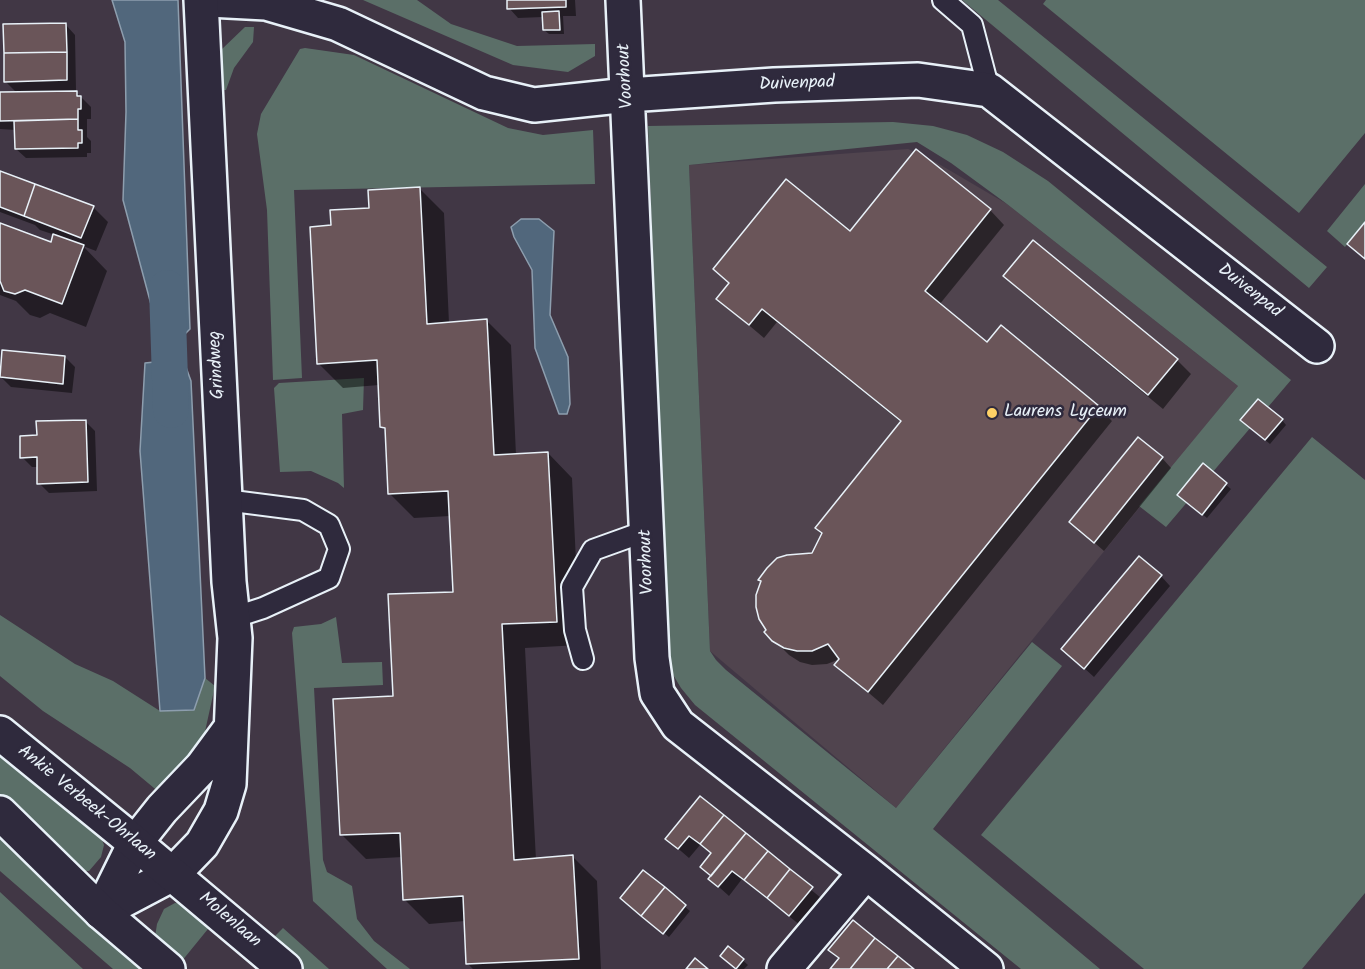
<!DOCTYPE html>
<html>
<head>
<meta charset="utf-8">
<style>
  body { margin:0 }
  canvas { display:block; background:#413745 }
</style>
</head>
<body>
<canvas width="1365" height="969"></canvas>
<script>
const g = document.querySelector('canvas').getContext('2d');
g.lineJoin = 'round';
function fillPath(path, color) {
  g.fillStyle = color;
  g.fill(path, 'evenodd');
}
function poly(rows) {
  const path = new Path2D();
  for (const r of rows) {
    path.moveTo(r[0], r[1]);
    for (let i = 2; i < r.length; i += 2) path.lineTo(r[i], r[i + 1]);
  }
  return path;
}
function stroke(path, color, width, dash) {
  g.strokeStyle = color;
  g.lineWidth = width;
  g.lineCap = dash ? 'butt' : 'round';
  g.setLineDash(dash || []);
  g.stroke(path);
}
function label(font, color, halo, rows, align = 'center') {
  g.font = font + ' Kalam,sans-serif';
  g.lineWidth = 5;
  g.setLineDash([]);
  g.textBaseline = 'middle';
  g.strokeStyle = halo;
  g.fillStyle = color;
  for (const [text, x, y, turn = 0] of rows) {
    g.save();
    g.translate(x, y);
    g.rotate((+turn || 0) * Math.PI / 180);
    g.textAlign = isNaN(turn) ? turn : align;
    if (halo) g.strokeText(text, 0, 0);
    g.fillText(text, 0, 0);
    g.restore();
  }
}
const built = poly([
  [908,149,932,160,1007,204,1238,386,896,808,710,651,689,165]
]);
const green = poly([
  [363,0,417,0,451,24,517,46,595,44,595,56,568,72,513,65],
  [962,0,998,0,1327,267,1309,288],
  [1046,0,1365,0,1365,133,1299,213,1043,4],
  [245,27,254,27,253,42,234,68,226,90,221,90,221,50],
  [305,48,354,55,508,128,543,135,593,130,595,184,294,190,302,378,273,380,267,210,257,134,261,114,300,49],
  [893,122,933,126,967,135,1003,152,1048,181,1291,380,1166,527,1139,506,1238,386,1007,204,951,163,917,142,689,165,710,651,716,660,726,670,896,808,1032,642,1062,666,933,829,1100,969,1021,969,695,705,681,688,672,673,667,652,648,126],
  [1365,184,1365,222,1345,247,1327,231],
  [364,378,363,410,342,414,344,488,338,483,311,471,280,472,274,388,279,383],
  [1312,437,1365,480,1365,893,1302,969,1144,969,981,835],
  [0,615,75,664,113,681,160,711,194,710,205,678,215,686,204,736,189,759,160,793,130,768,43,711,0,676],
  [336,617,342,663,382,662,383,685,314,688,323,860,327,872,352,886,357,919,374,941,410,969,387,969,313,901,292,633,294,627,321,624],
  [0,752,101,837,104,845,101,857,89,871,79,871,0,802],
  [0,838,19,857,147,969,113,969,0,871],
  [0,892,83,969,0,969],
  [175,903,188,904,212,924,177,967,155,937,157,924,164,909],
  [283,928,329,969,301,969,268,943]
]);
const water = poly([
  [112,0,178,0,190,329,182,337,160,338,123,200,126,112,125,42,112,0],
  [521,219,539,219,554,231,550,315,568,357,570,404,567,414,559,414,535,348,532,270,514,237,511,227,521,219],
  [183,359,191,381,205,678,194,710,160,711,140,451,145,363,183,359]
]);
const shadow = poly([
  [508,0,575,0,576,16,563,16,564,34,549,34,544,30,543,17,518,18,509,8],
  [66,25,75,35,76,90,74,90,91,107,91,119,87,119,87,137,91,141,91,153,87,153,87,157,26,158,16,149,16,130,0,129,0,94,18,94,6,82],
  [0,173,93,207,108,222,96,251,83,246,107,271,86,327,50,313,40,318,30,315,16,301,0,295,0,224,52,244,55,235,40,230,35,225,0,212],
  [420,189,444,213,449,323,487,321,511,345,516,455,548,453,572,478,580,645,525,648,536,860,573,857,597,881,601,969,473,969,468,964,465,921,429,924,405,900,403,857,366,859,342,835,395,698,455,594,450,516,414,518,389,493,387,432,381,426,379,385,343,388,318,363,332,227],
  [990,210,1004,225,939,305,988,344,1098,407,1112,421,883,705,836,665,840,659,827,664,812,665,800,662,789,655,766,632,813,554,902,423,777,322,764,338,718,299,851,233],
  [1005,276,1177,360,1191,374,1163,409,1020,291],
  [65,357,75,367,72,393,11,387,1,377],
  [1282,420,1286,425,1270,444,1247,425],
  [86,422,95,431,97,491,49,493,39,483,38,467,32,467,22,457,38,437],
  [1162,458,1171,468,1104,551,1071,522],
  [1203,466,1231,489,1207,518,1184,499],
  [1161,576,1170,586,1094,677,1063,649],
  [700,798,821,898,800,925,742,879,729,896,710,879,712,877,702,867,712,854,700,845,689,858,667,839],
  [643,872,690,911,669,937,626,902],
  [729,948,748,965,744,969,737,969,726,960]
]);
const canal = poly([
  [167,288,171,410]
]);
const building = poly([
  [507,0,566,0,566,7,507,9,507,0],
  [559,11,560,30,543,30,542,12,559,11],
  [66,23,67,52,4,53,3,24,66,23],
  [67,52,67,80,4,82,4,53,67,52],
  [77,91,77,96,81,96,81,109,78,109,78,119,0,121,0,92,77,91],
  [78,119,78,130,82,130,82,143,78,143,78,148,15,149,14,121,78,119],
  [916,149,991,209,925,291,987,342,1001,325,1099,406,868,692,834,665,839,659,828,644,812,651,797,651,784,648,772,641,764,632,766,630,759,619,756,607,756,595,761,581,758,580,767,568,777,558,787,555,812,553,822,533,815,528,901,421,762,309,749,325,716,299,729,283,713,269,786,179,850,231,916,149],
  [0,171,35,184,24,216,0,207,0,171],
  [35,184,94,206,81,238,24,216,35,184],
  [420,187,427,324,487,319,494,455,548,452,557,622,502,624,514,860,573,855,579,959,466,964,463,896,403,900,400,833,340,835,333,699,393,696,388,594,453,592,448,491,388,494,385,428,380,427,377,360,317,364,310,227,331,225,330,210,369,208,368,190,420,187],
  [1365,222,1365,259,1347,244,1365,222],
  [0,223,51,242,53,234,84,245,62,304,25,290,15,294,4,291,0,281,0,223],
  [1033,240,1178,359,1148,395,1003,276,1033,240],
  [2,350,65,356,63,384,0,377,2,350],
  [1258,399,1283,419,1265,440,1240,420,1258,399],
  [86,420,88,482,37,484,37,457,20,458,20,436,37,435,36,421,86,420],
  [1138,437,1163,457,1094,543,1069,522,1138,437],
  [1203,463,1227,483,1202,515,1177,495,1203,463],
  [1139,556,1162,575,1084,669,1061,649,1139,556],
  [700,796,724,815,700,844,689,836,678,849,665,839,700,796],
  [724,815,746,833,711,876,700,867,711,853,700,844,724,815],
  [746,833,768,851,744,880,732,871,718,887,708,879,746,833],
  [768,851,790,869,767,898,744,880,768,851],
  [790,869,813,887,789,916,767,898,790,869],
  [643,870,665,887,641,916,620,898,643,870],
  [665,887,686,905,663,934,641,916,665,887],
  [853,920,875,938,850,969,830,969,839,958,828,950,853,920],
  [875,938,898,956,887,969,850,969,875,938],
  [728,946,744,959,736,969,720,956,728,946],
  [898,956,914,969,887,969,898,956],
  [695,958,708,969,686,969,695,958]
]);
const service = poly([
  [943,0,972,25,989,90],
  [225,500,303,510,329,525,339,549,329,578,263,608,232,618],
  [583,659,575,630,572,587,593,550,646,531]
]);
const minor = poly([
  [209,0,266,3,338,24,484,93,534,105,628,95,774,85,918,80,989,90,1317,346],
  [623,0,652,658,657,693,678,725,866,872,986,969],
  [784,969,866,872]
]);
const tertiary = poly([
  [101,912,173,874,202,844,221,811,229,784,235,638,229,582,201,0],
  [101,912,135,843,162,809,202,767,230,729]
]);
const secondary = poly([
  [0,733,135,843,285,969],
  [0,813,101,912,168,969]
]);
const markers = [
  [992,413,6,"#ffd166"]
];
const streetNames = [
  ["Voorhout",627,76,-93],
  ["Duivenpad",797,85,-2],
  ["Duivenpad",1249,292,38],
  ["Grindweg",218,365,-93],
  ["Voorhout",648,562,-92],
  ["Ankie Verbeek-Ohrlaan",86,804,39],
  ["Molenlaan",229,921,40]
];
const poiNames = [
  ["Laurens Lyceum",1004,413]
];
fillPath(built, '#50444e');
fillPath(green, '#5b6f68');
fillPath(water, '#51677c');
stroke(water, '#8d9eae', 1.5);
fillPath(shadow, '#0007');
stroke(canal, '#51677c', 36);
fillPath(building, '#6a5559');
stroke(building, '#e8f1f8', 1.5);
stroke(service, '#e8f1f8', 24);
stroke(minor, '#e8f1f8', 38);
stroke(tertiary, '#e8f1f8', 38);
stroke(secondary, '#e8f1f8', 38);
stroke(service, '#2f2a3d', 20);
stroke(minor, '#2f2a3d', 33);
stroke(tertiary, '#2f2a3d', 33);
stroke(secondary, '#2f2a3d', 33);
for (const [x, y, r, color] of markers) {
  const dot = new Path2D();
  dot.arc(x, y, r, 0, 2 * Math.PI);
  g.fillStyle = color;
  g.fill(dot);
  stroke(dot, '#2f2a3d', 2);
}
label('18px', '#e8f1f8', '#2f2a3d', streetNames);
label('18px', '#e8f1f8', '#2f2a3d', poiNames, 'left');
</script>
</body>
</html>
